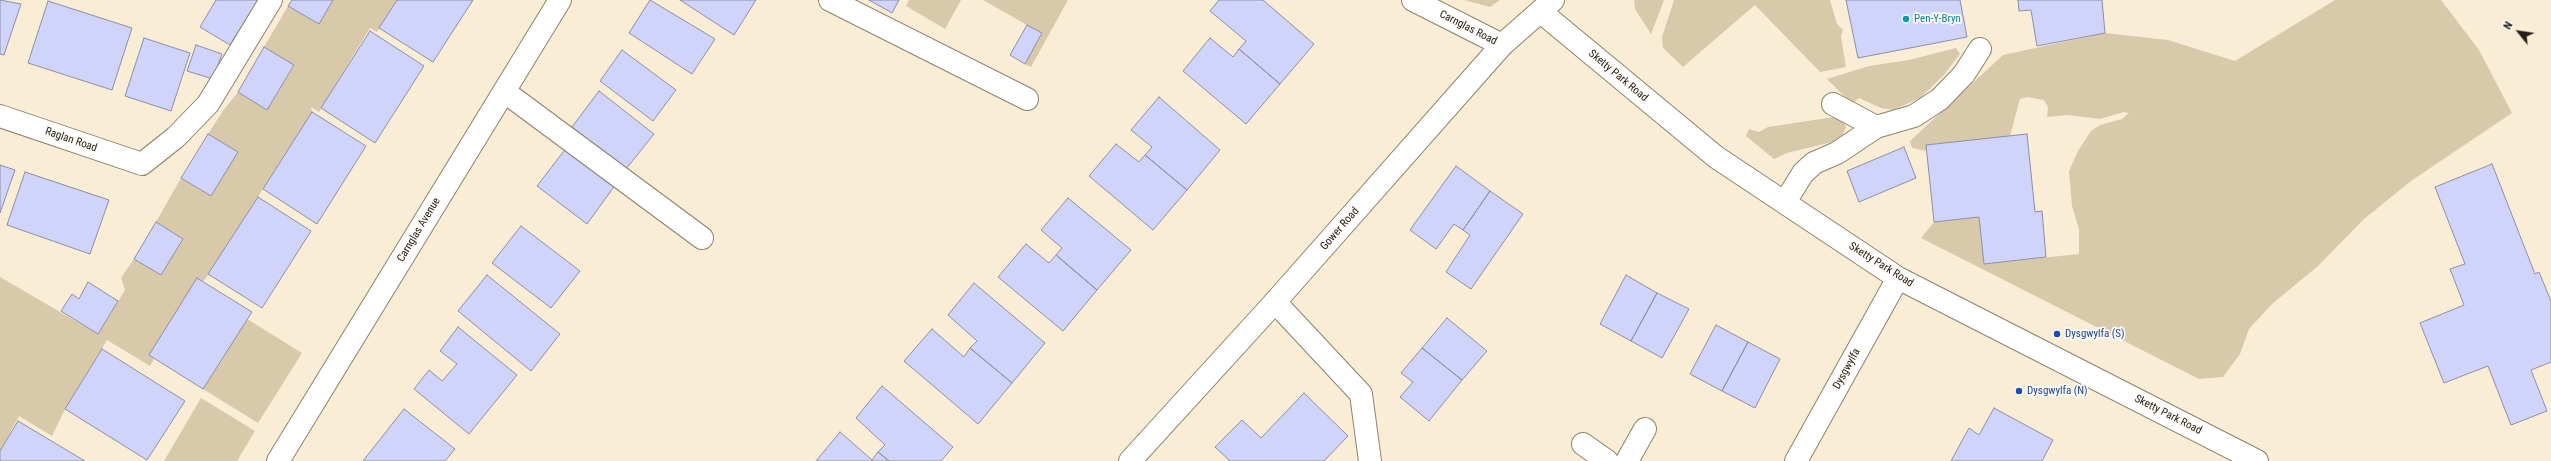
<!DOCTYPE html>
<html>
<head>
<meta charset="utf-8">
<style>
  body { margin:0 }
  #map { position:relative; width:2551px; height:461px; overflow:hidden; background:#faedd5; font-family:"Roboto Condensed",sans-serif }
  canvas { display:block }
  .north { position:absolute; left:2499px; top:12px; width:40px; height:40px; -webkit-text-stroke:3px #fefbf7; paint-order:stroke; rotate:300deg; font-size:11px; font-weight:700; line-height:16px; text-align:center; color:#262118 }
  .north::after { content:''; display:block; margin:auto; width:14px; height:18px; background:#262118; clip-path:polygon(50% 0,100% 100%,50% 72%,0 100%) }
</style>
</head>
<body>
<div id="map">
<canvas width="2551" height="461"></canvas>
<div class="north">N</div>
</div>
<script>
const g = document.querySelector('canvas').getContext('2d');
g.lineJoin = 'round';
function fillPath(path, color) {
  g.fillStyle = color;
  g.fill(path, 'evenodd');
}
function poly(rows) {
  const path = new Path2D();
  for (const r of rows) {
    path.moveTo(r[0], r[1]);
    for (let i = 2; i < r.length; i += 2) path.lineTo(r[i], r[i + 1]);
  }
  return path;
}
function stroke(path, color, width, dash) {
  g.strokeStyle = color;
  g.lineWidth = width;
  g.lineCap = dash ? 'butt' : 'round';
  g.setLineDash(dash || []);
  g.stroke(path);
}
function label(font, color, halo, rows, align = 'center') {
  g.font = font + ' "Roboto Condensed",sans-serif';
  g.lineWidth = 3.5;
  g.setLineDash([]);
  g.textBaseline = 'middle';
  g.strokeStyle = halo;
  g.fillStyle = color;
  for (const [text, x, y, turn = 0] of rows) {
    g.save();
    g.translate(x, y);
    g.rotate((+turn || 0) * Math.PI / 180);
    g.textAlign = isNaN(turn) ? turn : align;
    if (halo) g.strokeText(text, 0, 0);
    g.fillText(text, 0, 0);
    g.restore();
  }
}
const green = poly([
  [333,0,397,0,377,32,370,28,319,112,311,107,312,112,206,278,203,281,197,278,149,355,154,359,150,366,107,340,65,409,52,436,19,416,0,451,0,277,98,334,125,290,121,278,134,259,161,275,183,239,156,222,181,178,211,196,238,152,208,134,223,111,238,92,267,110,294,66,264,47,288,6,319,24],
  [909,0,961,0,945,29,906,6],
  [983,0,1068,0,1031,67,1025,64,1041,33],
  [1464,0,1500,0,1490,7],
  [1634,0,1664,0,1651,34,1635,9],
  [1674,0,1830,0,1837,24,1843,30,1841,37,1846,67,1820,72,1755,5,1683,67,1663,48,1662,37],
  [2335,0,2441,0,2479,50,2512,113,2411,181,2364,219,2318,266,2272,304,2249,329,2240,354,2223,377,2199,379,1921,238,1934,222,1979,217,1984,264,2079,254,2079,229,2072,206,2069,171,2078,151,2091,131,2100,125,2122,119,2129,113,2124,112,2100,119,2067,115,2047,117,2048,107,2044,100,2027,97,2020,99,2010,136,1927,151,1912,148,1910,141,2003,55,2105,33,2168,40,2235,61],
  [1956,48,1960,54,1944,75,1920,98,1893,110,1881,108,1859,98,1852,104,1827,79,1869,66,1909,60],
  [1834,117,1844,122,1846,127,1840,140,1787,153,1774,159,1746,136,1749,129,1759,132,1768,127],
  [247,319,302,353,258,423,203,389],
  [201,398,255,431,237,461,164,461]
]);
const building = poly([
  [0,0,21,4,4,55,0,54,0,0],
  [216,0,258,0,230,45,200,27,216,0],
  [292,0,333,0,319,24,288,6,292,0],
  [397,0,473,0,433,62,379,28,397,0],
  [650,0,715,39,692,74,629,33,650,0],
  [680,0,756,0,734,35,680,0],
  [869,0,899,0,892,13,869,0],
  [1219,0,1263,0,1314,44,1280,84,1239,49,1246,41,1210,11,1219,0],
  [1846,0,1960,0,1967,37,1858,58,1846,0],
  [2018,0,2102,0,2105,33,2037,46,2031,10,2019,11,2018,0],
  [48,1,132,28,112,90,28,63,48,1],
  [1027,25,1042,33,1025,64,1010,55,1027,25],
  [370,31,424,66,375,143,321,108,370,31],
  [144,38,190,53,171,111,125,96,144,38],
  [1210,38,1233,57,1239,49,1280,84,1246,124,1183,71,1210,38],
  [196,45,222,54,213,79,187,71,196,45],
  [264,47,294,65,267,110,238,92,264,47],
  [622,50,676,90,653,121,600,81,622,50],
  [599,91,654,134,626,169,572,127,599,91],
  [1159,97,1220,150,1187,190,1145,155,1152,147,1131,130,1159,97],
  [312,112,366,146,317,224,263,189,312,112],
  [208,134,238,152,211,196,181,178,208,134],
  [2027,134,2035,212,2042,211,2046,257,1984,264,1979,217,1934,222,1926,145,2027,134],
  [1116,144,1139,162,1145,155,1187,190,1153,230,1089,176,1116,144],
  [567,147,616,184,587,224,537,186,567,147],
  [1904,147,1916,178,1859,202,1847,171,1904,147],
  [2492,164,2535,274,2539,272,2551,301,2551,362,2531,370,2547,411,2511,425,2488,366,2444,383,2420,323,2464,305,2450,269,2465,264,2435,187,2492,164],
  [0,165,15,170,0,213,0,165],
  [1456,166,1490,191,1463,230,1454,224,1436,249,1410,230,1456,166],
  [25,172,109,200,90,254,7,225,25,172],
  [1490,191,1523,214,1471,289,1446,272,1470,235,1463,230,1490,191],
  [258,197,311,231,262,308,208,274,258,197],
  [1068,198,1131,250,1097,290,1056,255,1062,248,1041,230,1068,198],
  [156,222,183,239,161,275,134,259,156,222],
  [521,226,580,271,551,308,492,263,521,226],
  [1026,244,1049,263,1056,255,1097,290,1063,331,998,277,1026,244],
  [487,275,560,334,531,371,458,311,487,275],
  [1626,275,1657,293,1631,341,1600,324,1626,275],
  [197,278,252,312,203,389,149,355,197,278],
  [88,282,118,301,98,334,61,311,72,294,79,299,88,282],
  [974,283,1045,343,1012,383,970,348,977,341,948,315,974,283],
  [1657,293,1689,309,1662,358,1631,341,1657,293],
  [1447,318,1487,351,1462,380,1422,348,1447,318],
  [1716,325,1748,342,1722,391,1690,374,1716,325],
  [458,327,517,375,469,434,414,389,429,370,442,381,457,364,440,351,458,327],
  [932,329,964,357,970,348,1012,383,978,424,904,361,932,329],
  [1748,342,1780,359,1755,408,1722,391,1748,342],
  [1422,348,1462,380,1429,421,1400,397,1413,382,1401,373,1422,348],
  [102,349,185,401,147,460,65,409,102,349],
  [882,386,953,447,941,461,889,461,878,452,885,445,856,418,882,386],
  [1304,393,1348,436,1324,461,1230,461,1215,447,1242,420,1261,438,1304,393],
  [1994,408,2053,440,2042,461,1951,461,1969,428,1979,435,1994,408],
  [404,409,455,449,445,461,363,461,404,409],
  [18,421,85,461,0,461,0,451,18,421],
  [840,432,872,460,878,452,889,461,816,461,840,432]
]);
const minor = poly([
  [830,0,1027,99],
  [1413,0,1502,45],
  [1541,12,1716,157,1898,278,2257,461],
  [505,92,702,238],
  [1833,104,1876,127],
  [0,116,142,164,176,137,208,104,271,0],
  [1785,202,1803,173,1814,163,1837,153,1876,127,1914,116,1940,99,1964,74,1980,49],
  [1275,302,1361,394,1370,461],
  [1583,444,1607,461],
  [278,461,560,0],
  [1627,461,1645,429],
  [1796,461,1898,278]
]);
const major = poly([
  [1130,461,1275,302,1502,45,1553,0]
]);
const markers = [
  [1906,19,4,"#0f9aa8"],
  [2057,334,4,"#1a4fb4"],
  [2019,391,4,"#1a4fb4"]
];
const cultureNames = [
  ["Pen-Y-Bryn",1914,19]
];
const streetNames = [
  ["Carnglas Road",1468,28,27],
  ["Sketty Park Road",1618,76,40],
  ["Raglan Road",71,140,19],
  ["Gower Road",1340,229,-49],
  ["Carnglas Avenue",419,230,-59],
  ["Sketty Park Road",1881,265,32],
  ["Dysgwylfa",1847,369,-61],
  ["Sketty Park Road",2168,415,27]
];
const transitNames = [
  ["Dysgwylfa (S)",2065,334],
  ["Dysgwylfa (N)",2027,391]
];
fillPath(green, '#d8c9ab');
fillPath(building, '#d1d4fa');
stroke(building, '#8c8ea6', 1);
stroke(minor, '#8d826c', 24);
stroke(major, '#8d826c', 24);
stroke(minor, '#fff', 22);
stroke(major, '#fff', 22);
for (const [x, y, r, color] of markers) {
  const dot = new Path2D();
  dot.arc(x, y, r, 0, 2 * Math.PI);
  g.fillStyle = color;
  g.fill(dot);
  stroke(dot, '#fefbf7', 1.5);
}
label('11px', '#0d838f', '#fefbf7', cultureNames, 'left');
label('11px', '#262118', '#fefbf7', streetNames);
label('11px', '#164399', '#fefbf7', transitNames, 'left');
</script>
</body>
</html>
